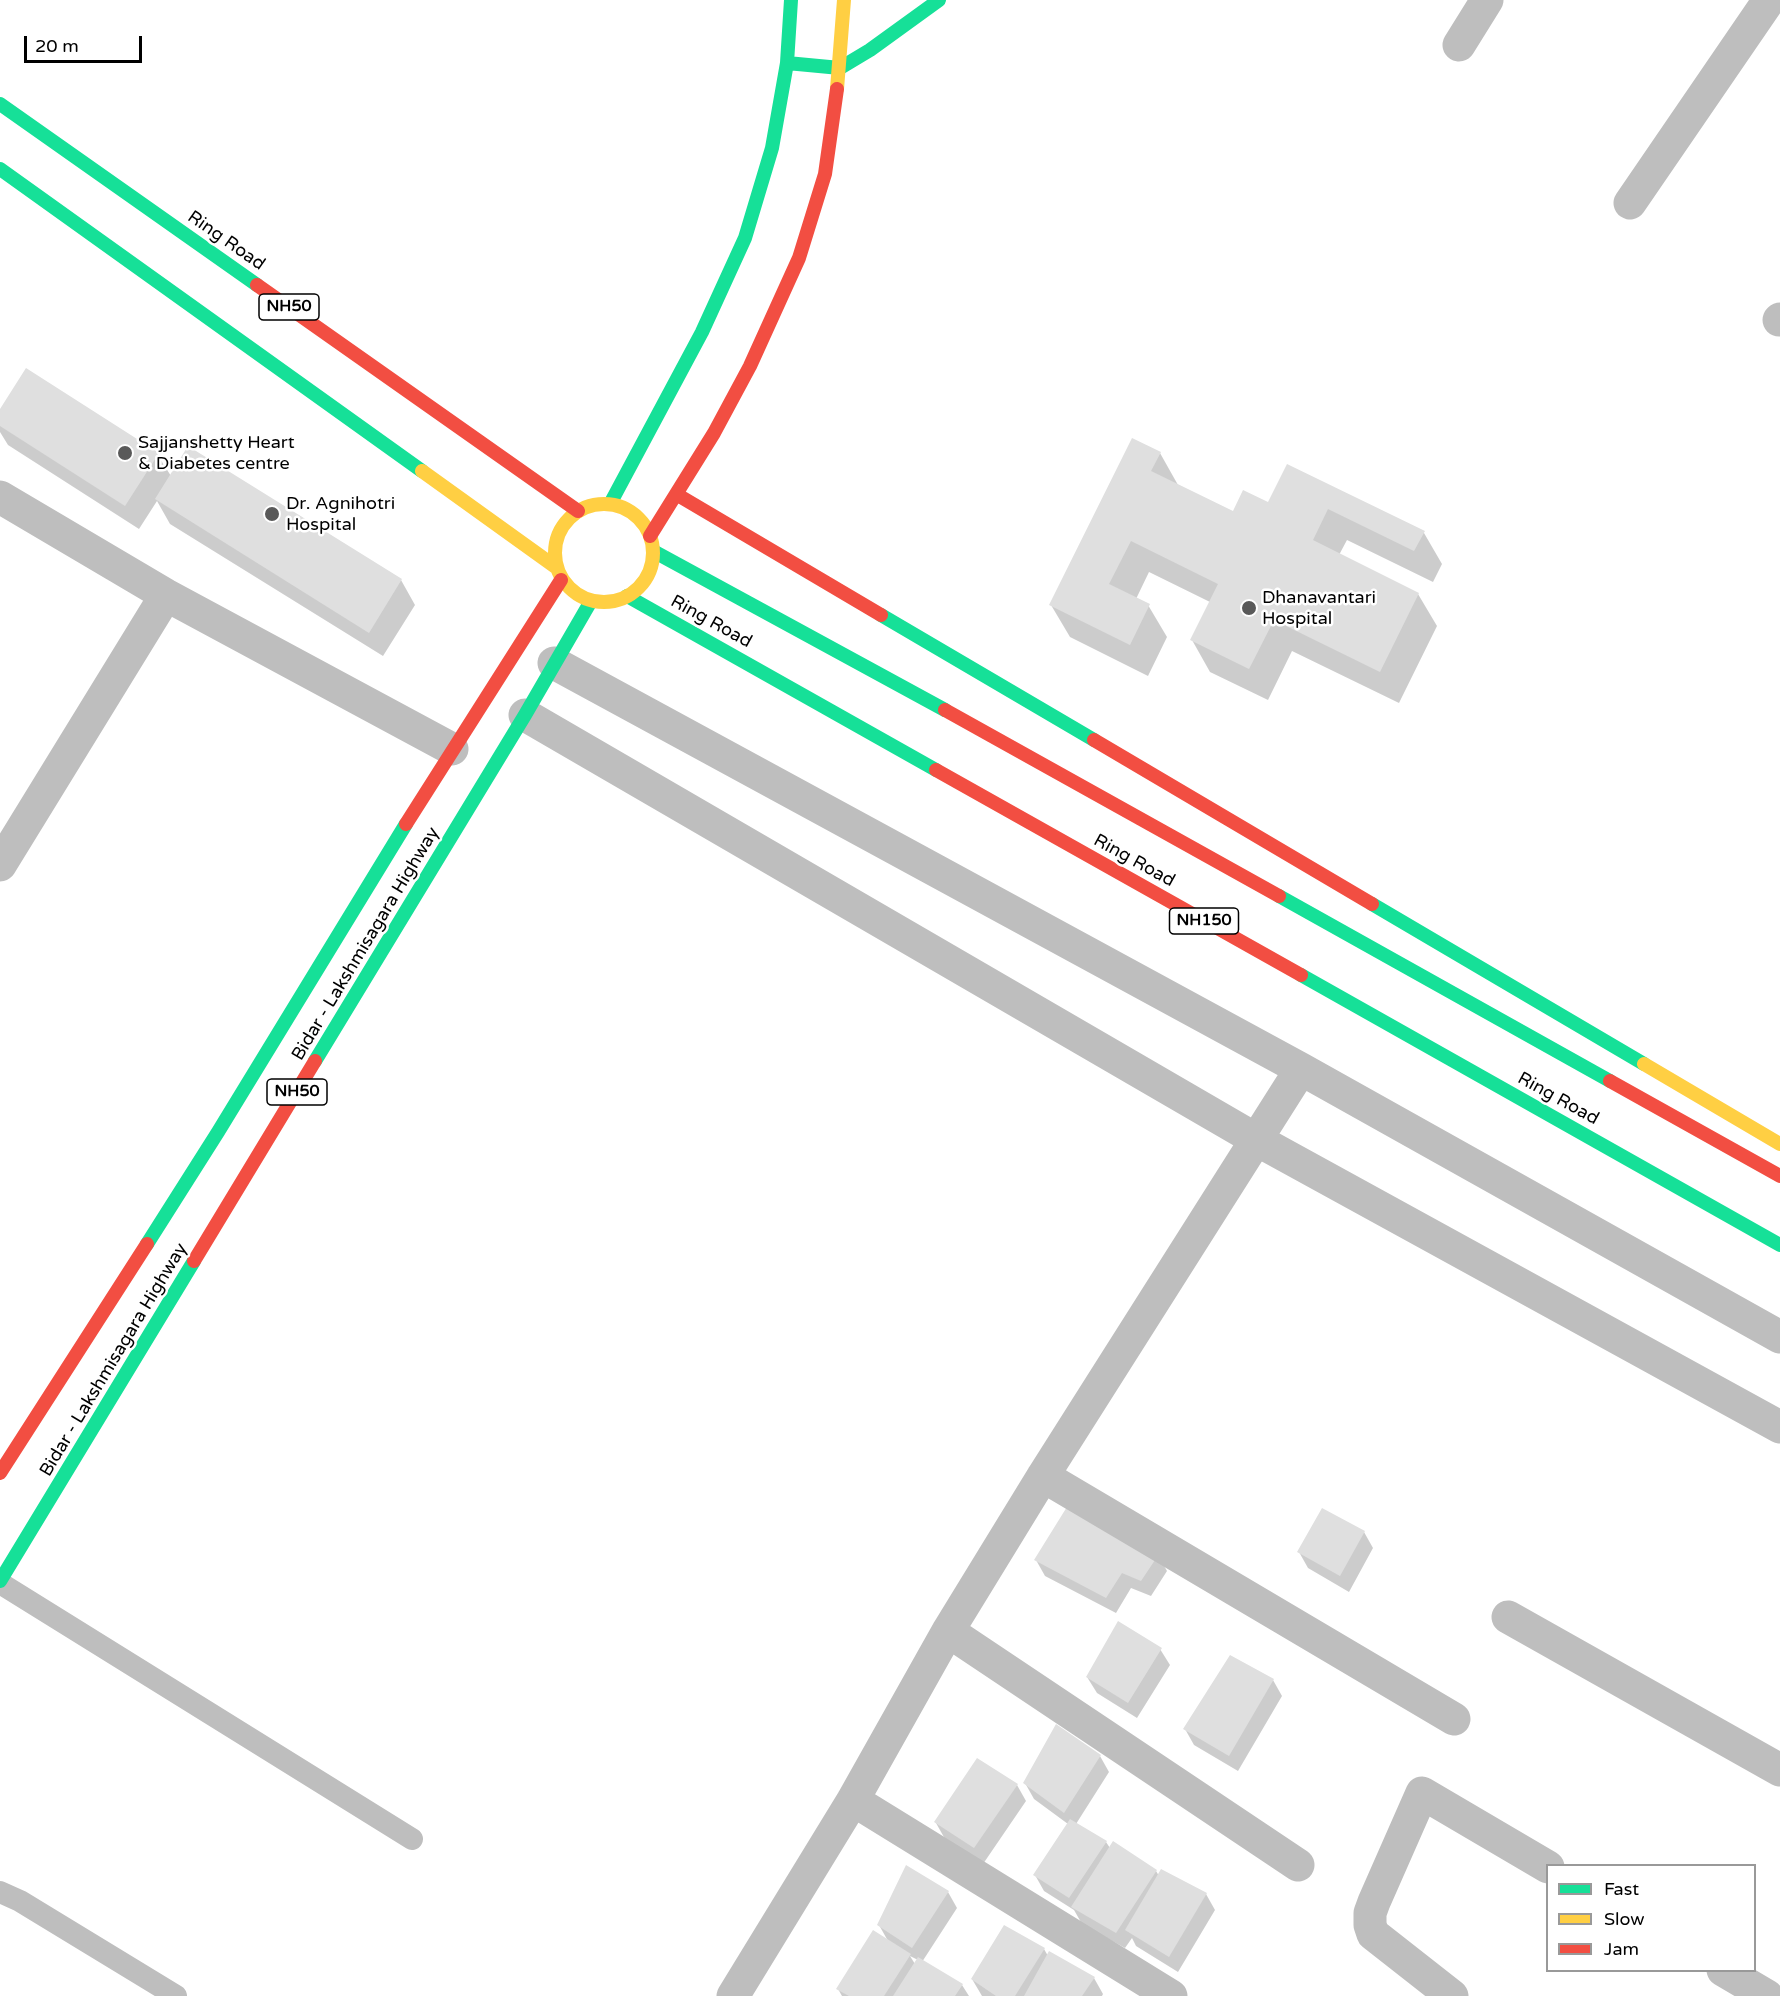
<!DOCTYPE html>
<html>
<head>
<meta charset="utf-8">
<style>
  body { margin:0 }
  #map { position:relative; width:1780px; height:1996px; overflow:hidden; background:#fff; font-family:"Varela Round",sans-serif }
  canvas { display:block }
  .legend { position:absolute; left:1546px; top:1864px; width:210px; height:108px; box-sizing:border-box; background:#fff; border:2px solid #999; margin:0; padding:8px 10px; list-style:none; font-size:18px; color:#000 }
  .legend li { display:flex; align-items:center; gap:12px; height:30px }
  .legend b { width:30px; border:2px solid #999 }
  .scale { position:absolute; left:24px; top:36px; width:118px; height:27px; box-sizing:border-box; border:3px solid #000; border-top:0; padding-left:8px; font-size:18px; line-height:21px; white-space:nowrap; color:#000; -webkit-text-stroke:4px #fff; paint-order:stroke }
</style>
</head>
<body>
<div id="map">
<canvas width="1780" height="1996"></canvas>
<ul class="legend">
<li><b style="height:8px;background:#16e098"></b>Fast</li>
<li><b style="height:8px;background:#ffcf43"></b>Slow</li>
<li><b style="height:8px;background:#f24e42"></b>Jam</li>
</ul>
<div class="scale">20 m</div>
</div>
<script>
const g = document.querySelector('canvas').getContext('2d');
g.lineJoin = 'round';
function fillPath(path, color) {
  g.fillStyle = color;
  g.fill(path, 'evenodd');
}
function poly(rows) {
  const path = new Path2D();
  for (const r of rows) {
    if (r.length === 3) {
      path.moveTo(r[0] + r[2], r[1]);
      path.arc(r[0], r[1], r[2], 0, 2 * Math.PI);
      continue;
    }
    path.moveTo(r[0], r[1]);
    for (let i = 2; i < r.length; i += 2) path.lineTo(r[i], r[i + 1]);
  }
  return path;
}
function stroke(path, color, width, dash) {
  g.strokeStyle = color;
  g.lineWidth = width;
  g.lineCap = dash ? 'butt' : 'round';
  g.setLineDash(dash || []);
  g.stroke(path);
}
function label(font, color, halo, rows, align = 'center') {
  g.font = font + ' "Varela Round",sans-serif';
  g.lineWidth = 5;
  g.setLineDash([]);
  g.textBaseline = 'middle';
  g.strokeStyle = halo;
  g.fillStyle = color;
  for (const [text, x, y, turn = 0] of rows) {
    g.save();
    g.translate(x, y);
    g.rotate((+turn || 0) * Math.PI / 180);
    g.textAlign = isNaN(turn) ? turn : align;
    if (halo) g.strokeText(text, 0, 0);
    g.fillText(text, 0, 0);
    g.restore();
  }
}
const shadow = poly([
  [0,411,157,454,171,476,188,448,401,580,415,605,383,656,170,524,157,501,139,529,8,445,0,432],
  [1160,453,1178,485,1233,513,1269,504,1287,466,1424,533,1442,564,1433,582,1347,540,1339,555,1418,594,1437,626,1399,703,1292,651,1268,700,1210,672,1192,640,1210,602,1149,572,1136,599,1148,605,1167,637,1148,676,1070,637,1051,605],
  [1364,1532,1373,1548,1349,1592,1308,1568,1299,1552],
  [1158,1555,1167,1571,1151,1596,1131,1588,1116,1613,1045,1576,1036,1560],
  [1160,1649,1170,1665,1137,1718,1097,1693,1087,1677],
  [1273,1680,1282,1696,1238,1771,1194,1745,1185,1729],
  [1100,1756,1109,1772,1076,1824,1106,1842,1110,1848,1156,1871,1159,1876,1206,1894,1215,1910,1178,1972,1136,1946,1132,1938,1125,1948,1082,1924,1074,1910,1044,1891,1035,1875,1068,1824,1034,1799,1025,1783],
  [1017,1785,1026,1801,983,1864,945,1839,936,1823],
  [948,1892,957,1908,922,1962,962,1985,969,1996,842,1996,838,1989,888,1941,879,1925],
  [910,1956,918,1960,915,1964],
  [1044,1949,1048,1956,1094,1978,1103,1994,1102,1996,982,1996,972,1979]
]);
const building = poly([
  [26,368,159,453,125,506,0,426,0,409],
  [1132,438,1161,452,1151,471,1233,511,1243,490,1268,502,1287,464,1425,531,1414,551,1328,509,1313,540,1419,593,1380,672,1274,620,1249,669,1190,640,1218,584,1131,541,1109,584,1150,604,1130,645,1049,605],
  [188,446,402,579,369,633,155,499],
  [1070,1502,1159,1554,1141,1581,1122,1573,1106,1598,1034,1560],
  [1322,1508,1365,1531,1340,1576,1297,1552],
  [1118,1621,1162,1648,1128,1703,1086,1677],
  [1230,1655,1274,1679,1229,1756,1183,1729],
  [1056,1724,1101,1755,1064,1813,1023,1783],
  [977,1758,1018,1784,974,1848,934,1822],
  [1070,1819,1107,1841,1069,1898,1033,1875],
  [1113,1841,1157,1870,1116,1933,1071,1907],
  [906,1865,949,1891,912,1948,877,1925],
  [1161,1869,1207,1893,1169,1957,1125,1930],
  [1004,1925,1045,1948,1015,1996,996,1996,971,1979],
  [873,1930,911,1954,884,1996,849,1996,836,1989],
  [1049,1951,1095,1977,1082,1996,1024,1996],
  [918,1957,963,1984,955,1996,893,1996]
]);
const lane = poly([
  [0,1583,412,1839],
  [0,1892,20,1901,176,1996]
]);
const street = poly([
  [1459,45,1487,0],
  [1630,203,1769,0],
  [1779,320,1780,319],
  [0,497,166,595,452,749],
  [554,663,1301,1069,1780,1337],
  [525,715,1257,1140,1780,1427],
  [0,865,166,595],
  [1043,1476,1454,1719],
  [1508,1617,1780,1770],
  [948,1631,1298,1865],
  [853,1800,1171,1996],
  [1723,1970,1767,1996],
  [733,1996,853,1800,948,1631,1043,1476,1301,1069],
  [1452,1996,1373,1934,1370,1925,1370,1913,1374,1902,1422,1793,1548,1867]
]);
const fast = poly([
  [787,63,840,68,870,50,939,0],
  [0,104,257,285],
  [0,169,422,471],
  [610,504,702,332,745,238,772,148,787,63,791,0],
  [653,551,945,710],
  [627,596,936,770],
  [881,615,1094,740],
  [1279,896,1610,1081],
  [1372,904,1644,1064],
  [1301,975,1780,1245],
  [315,1061,525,715,591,601],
  [147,1244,218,1132,406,824],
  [0,1581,194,1261]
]);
const slow = poly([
  [837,89,844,0],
  [422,471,557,568],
  [604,553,49],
  [1644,1064,1780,1144]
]);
const jam = poly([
  [257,285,578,511],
  [676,494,881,615],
  [650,536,714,433,750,366,799,258,825,174,837,89],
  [945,710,1279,896],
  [1094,740,1372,904],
  [936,770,1301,975],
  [406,824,561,580],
  [1610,1081,1780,1176],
  [194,1261,315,1061],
  [0,1473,147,1244]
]);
const markers = [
  [125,453,8,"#595959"],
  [272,514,8,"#595959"],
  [1249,608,8,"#595959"]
];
const shields = [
  [289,307,60],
  [1204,921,69],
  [297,1092,60]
];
const shieldNames = [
  ["NH50",289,307],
  ["NH150",1204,921],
  ["NH50",297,1092]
];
const streetNames = [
  ["Ring Road",226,241,35],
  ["Ring Road",711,622,29],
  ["Ring Road",1134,861,29],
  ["Bidar - Lakshmisagara Highway",366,944,-59],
  ["Ring Road",1558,1099,29],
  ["Bidar - Lakshmisagara Highway",114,1360,-59]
];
const poiNames = [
  ["Sajjanshetty Heart",138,443],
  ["& Diabetes centre",138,464],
  ["Dr. Agnihotri",286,504],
  ["Hospital",286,525],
  ["Dhanavantari",1262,598],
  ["Hospital",1262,619]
];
fillPath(shadow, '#0003');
fillPath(building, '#dfdfdf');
stroke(lane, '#bebebe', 22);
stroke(street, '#bebebe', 33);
stroke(fast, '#16e098', 14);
stroke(slow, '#ffcf43', 14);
stroke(jam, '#f24e42', 14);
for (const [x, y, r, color] of markers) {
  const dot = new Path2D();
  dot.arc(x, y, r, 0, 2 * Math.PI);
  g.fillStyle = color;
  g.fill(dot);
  stroke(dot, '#fff', 2);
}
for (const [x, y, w] of shields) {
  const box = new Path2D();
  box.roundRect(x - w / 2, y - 13, w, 26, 4.5);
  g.fillStyle = '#fff';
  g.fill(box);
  stroke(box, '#000', 1.5);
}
label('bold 16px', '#000', null, shieldNames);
label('18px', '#000', '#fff', streetNames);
label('18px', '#000', '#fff', poiNames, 'left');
</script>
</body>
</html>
